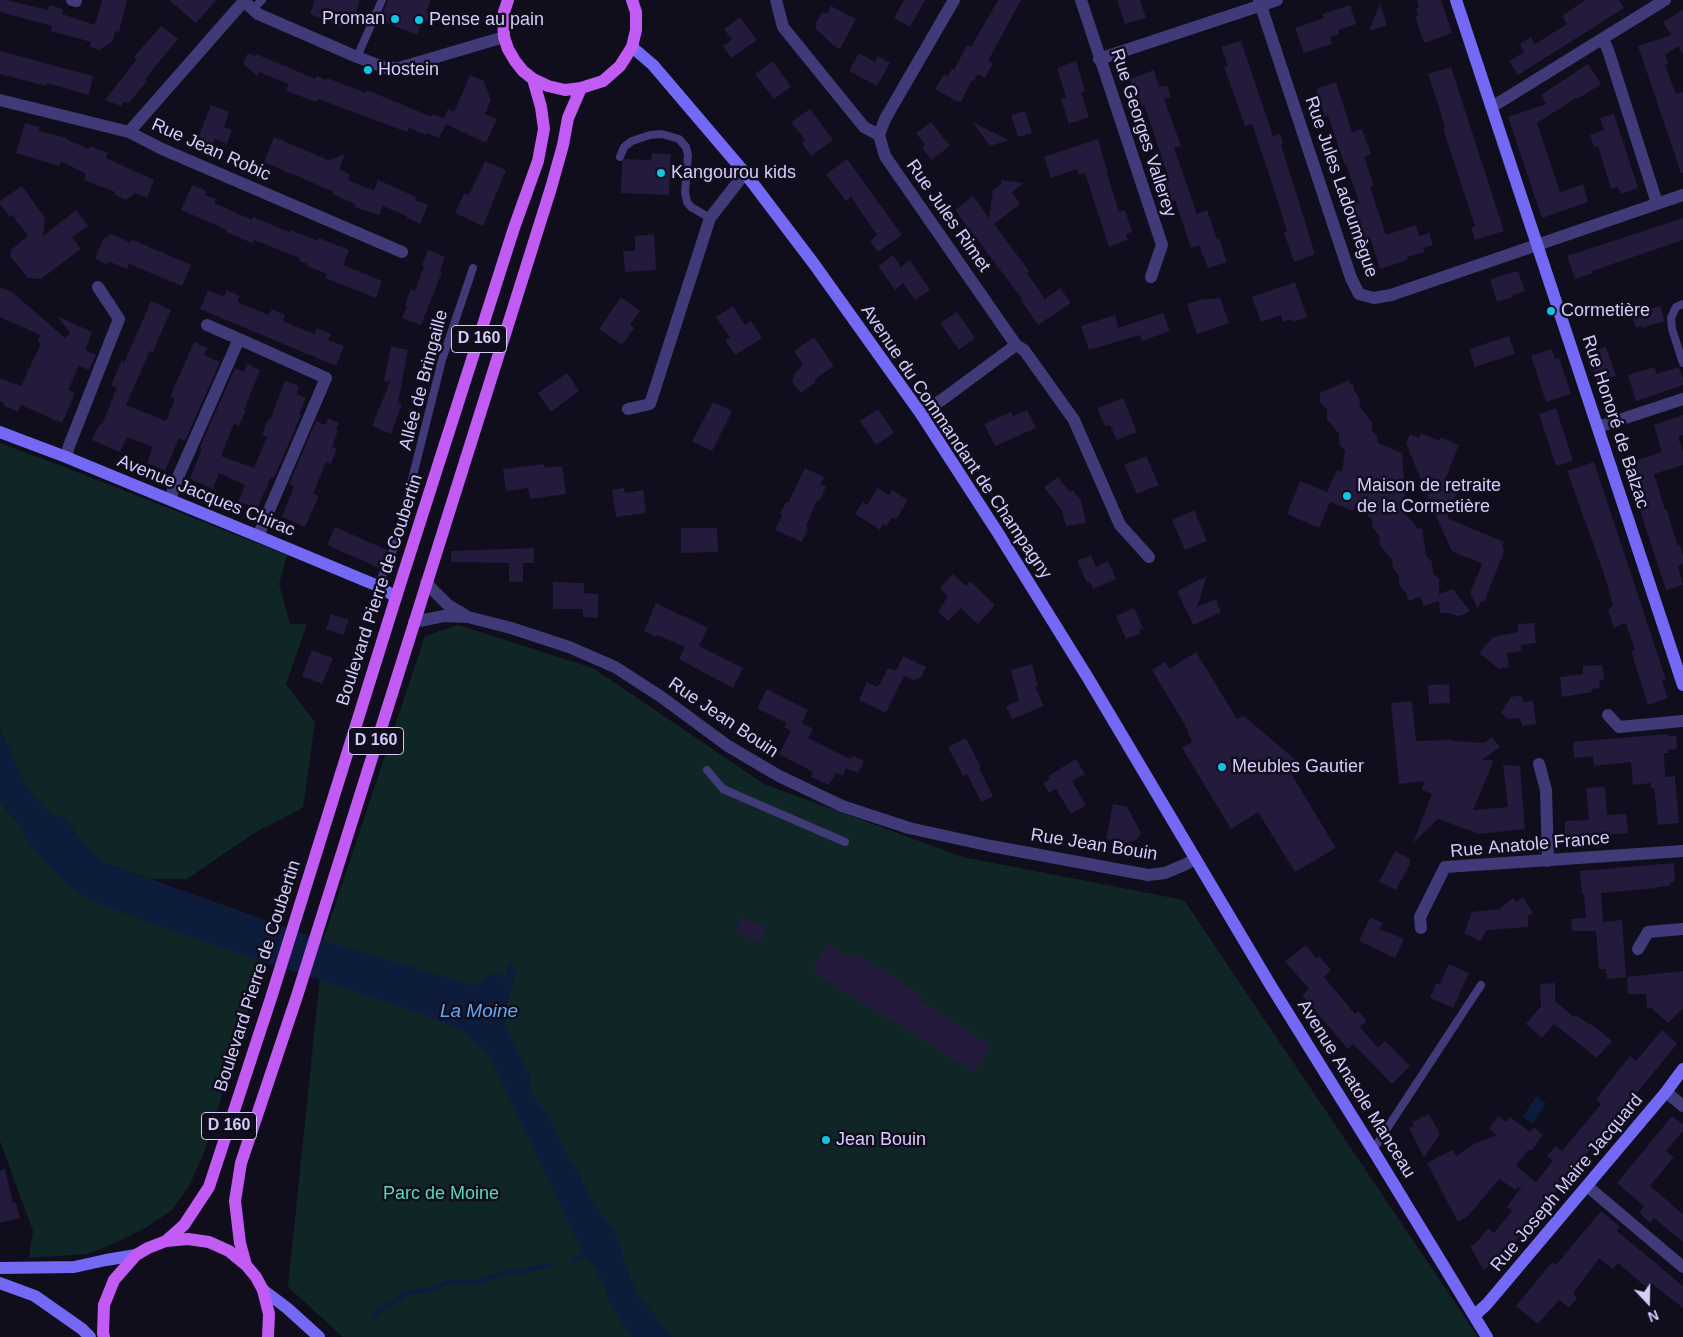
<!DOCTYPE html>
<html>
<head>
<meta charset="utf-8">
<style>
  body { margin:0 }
  #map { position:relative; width:1683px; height:1337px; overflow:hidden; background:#100d1c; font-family:Helvetica,sans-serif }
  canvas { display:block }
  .north { position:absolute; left:1623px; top:1277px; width:50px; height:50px; -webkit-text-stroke:4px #100d1c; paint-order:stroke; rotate:159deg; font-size:14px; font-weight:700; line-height:20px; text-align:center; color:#d4ccfb }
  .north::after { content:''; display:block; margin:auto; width:18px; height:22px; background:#d4ccfb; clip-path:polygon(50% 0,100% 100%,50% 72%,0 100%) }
</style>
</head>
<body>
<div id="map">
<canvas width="1683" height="1337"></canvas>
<div class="north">N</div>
</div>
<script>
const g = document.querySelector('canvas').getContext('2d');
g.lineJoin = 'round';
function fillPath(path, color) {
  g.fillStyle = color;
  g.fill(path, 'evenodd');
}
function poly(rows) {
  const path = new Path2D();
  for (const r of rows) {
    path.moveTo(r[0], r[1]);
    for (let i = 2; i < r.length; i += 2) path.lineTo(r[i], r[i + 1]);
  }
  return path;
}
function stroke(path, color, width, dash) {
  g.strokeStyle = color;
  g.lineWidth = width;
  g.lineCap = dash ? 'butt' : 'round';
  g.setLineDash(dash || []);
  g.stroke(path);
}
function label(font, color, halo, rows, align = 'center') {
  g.font = font + ' Helvetica,sans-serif';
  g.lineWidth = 5;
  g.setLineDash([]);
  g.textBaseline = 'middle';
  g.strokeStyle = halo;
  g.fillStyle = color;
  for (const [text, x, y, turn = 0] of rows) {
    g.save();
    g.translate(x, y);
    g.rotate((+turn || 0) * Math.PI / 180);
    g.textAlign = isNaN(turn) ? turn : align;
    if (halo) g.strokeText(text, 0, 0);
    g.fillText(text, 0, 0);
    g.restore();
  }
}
const green = poly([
  [0,443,62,466,287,555,279,584,290,624,307,624,286,684,315,722,303,808,256,832,187,879,151,879,108,864,95,855,85,846,75,832,69,821,55,816,45,810,26,787,0,730],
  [458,625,593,668,764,784,963,857,1184,900,1478,1337,343,1337,288,1287,324,938,425,636],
  [0,800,4,807,21,826,25,836,263,961,206,1148,189,1186,172,1210,147,1227,115,1243,87,1254,29,1258,33,1231,0,1141]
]);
const water = poly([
  [0,730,26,787,46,810,55,816,69,820,75,832,85,846,108,864,322,940,476,986,489,975,494,974,498,973,502,974,504,979,509,961,516,970,507,1005,506,1026,530,1077,529,1088,537,1101,549,1116,566,1154,581,1177,584,1185,594,1204,608,1222,614,1228,636,1293,673,1337,632,1337,620,1320,608,1299,605,1285,598,1275,598,1270,584,1255,495,1068,488,1055,477,1044,465,1033,446,1023,313,977,269,964,118,911,94,902,80,894,66,883,35,851,25,836,21,826,4,807,0,800],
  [1536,1096,1546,1103,1533,1124,1523,1117]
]);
const stream = poly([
  [574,1261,579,1257,593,1255],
  [373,1317,381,1309,397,1300,405,1293,430,1290,449,1282,477,1282,507,1272,515,1273,549,1265]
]);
const building = poly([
  [0,0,7,0,48,10,50,5,63,9,62,14,95,25,102,0,127,0,119,32,115,31,113,41,100,50,90,47,91,42,51,31,52,26,0,12],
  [169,0,216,0,196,23],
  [315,0,360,0,351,24,342,27,310,14],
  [388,0,431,0,426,12,433,15,421,25,417,35,380,20],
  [904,0,925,0,910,27,894,18],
  [998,0,1021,0,988,61,993,63,985,78,978,74,974,81,972,80,961,102,956,101,935,89,944,74,948,76,952,69,954,70,967,45,971,47],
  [1117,0,1140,0,1146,18,1125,24],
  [1417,0,1441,0,1452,33,1424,43,1415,16,1418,15,1416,8,1419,7],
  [1585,0,1619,0,1624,8,1518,75,1509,61,1524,52,1520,44,1531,37,1535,44,1567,24,1562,16],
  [1380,3,1387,25,1369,31],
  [1350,5,1356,24,1338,30,1339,34,1330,37,1332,44,1304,53,1295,28,1324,18,1322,14],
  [831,6,856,19,840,49,834,46,816,29,816,23,822,12,827,14],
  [1683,10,1683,54,1678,46,1665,55,1668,64,1665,65,1676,94,1683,92,1683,173,1681,173,1638,46,1671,35,1663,22],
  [740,17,757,40,731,58,723,46,732,40,724,29],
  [161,26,178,39,145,79,147,81,128,104,124,101,121,106,105,100,137,59,134,57],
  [1241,41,1273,136,1280,133,1283,144,1281,145,1315,254,1294,262,1284,232,1287,231,1273,186,1252,124,1245,126,1224,67,1228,66,1221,47],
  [0,51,93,76,89,95,47,83,46,86,0,74],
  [248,53,256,56,256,54,316,79,317,76,326,80,327,78,366,93,367,90,432,117,433,114,444,118,448,109,454,112,470,75,484,81,491,100,485,114,497,119,486,143,446,124,439,138,427,133,426,135,409,128,407,132,318,99,317,102,286,91,289,84,259,72,257,76,243,64],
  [859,53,875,62,878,56,890,63,877,86,849,71],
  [773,61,791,87,774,99,755,74],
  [1076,61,1085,91,1081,92,1089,117,1069,124,1061,99,1066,97,1057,68],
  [1588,64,1601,84,1578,99,1576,98,1537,123,1560,192,1583,184,1588,202,1542,218,1508,117,1546,104,1541,95],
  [1451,67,1504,231,1475,240,1471,228,1475,226,1443,129,1445,129,1440,110,1428,74],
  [1154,70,1159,87,1167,85,1171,97,1164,99,1181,146,1174,148,1197,214,1207,210,1217,239,1219,238,1227,262,1208,268,1199,245,1191,248,1175,200,1171,202,1162,174,1167,173,1155,137,1144,105,1141,106,1138,95,1136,96,1130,79],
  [1336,82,1352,132,1362,129,1371,154,1364,157,1374,186,1370,187,1386,235,1416,225,1419,236,1429,233,1433,245,1423,248,1425,252,1407,257,1408,260,1380,269,1371,240,1366,242,1353,203,1359,202,1346,164,1345,165,1328,116,1325,117,1316,89],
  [211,105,229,112,224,127,232,130,227,144,215,139,212,146,197,140],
  [810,109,833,140,811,156,802,143,805,140,791,122],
  [1025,111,1032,133,1018,137,1011,115],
  [1614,114,1638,188,1621,194,1618,187,1611,189,1598,146,1594,147,1590,135,1604,130,1600,118],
  [931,122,950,146,931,160,922,148,925,145,916,133],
  [972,122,1009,140,990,146],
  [25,123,39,127,38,131,67,138,66,139,89,149,90,146,108,153,106,158,154,180,147,198,135,193,126,200,114,194,115,192,84,180,86,174,61,161,59,166,16,153],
  [274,137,328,160,345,154,339,169,350,174,348,180,374,191,378,180,416,197,415,200,428,205,420,224,407,218,407,216,383,206,379,215,354,207,355,204,332,194,334,192,264,162],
  [1098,139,1108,174,1107,174,1119,212,1125,210,1132,232,1126,234,1128,240,1109,247,1085,173,1079,175,1077,169,1051,178,1044,157],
  [652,153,671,154,669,195,621,193,622,162,625,159,651,160],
  [847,159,902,235,878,252,870,241,877,235,851,197,846,201,826,174],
  [485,161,506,170,483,226,455,213,464,193,469,195],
  [1001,180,1024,183,1012,192,1020,204,994,224,1029,271,1027,273,1045,299,1060,288,1071,303,1038,325,1021,300,1022,299,955,210,973,196,989,218,993,190,1001,184],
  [192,185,207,191,205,195,216,199,214,203,252,220,253,217,289,232,290,230,318,241,319,238,349,250,343,265,382,281,376,298,325,278,327,274,307,266,308,264,299,261,300,258,254,240,252,243,226,232,227,230,181,210],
  [22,186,45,218,43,236,76,210,88,226,72,237,81,249,41,279,28,278,10,256,11,250,28,236,12,215,10,217,0,204,0,201],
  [1683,218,1683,240,1592,271,1593,273,1575,279,1567,256],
  [111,234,129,242,133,240,191,265,182,286,129,264,127,269,110,262,106,264,95,258,104,238],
  [654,234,656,270,625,272,623,251,635,251,635,236],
  [428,250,445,257,440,271,442,272,421,325,402,318,407,306,405,305,411,289,415,291,424,266,422,265],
  [893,255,901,267,910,260,930,290,915,300,903,283,895,290,878,266],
  [1518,271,1525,291,1513,295,1513,297,1497,302,1490,279],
  [1295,282,1307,317,1293,322,1292,319,1283,322,1281,315,1261,322,1252,297],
  [0,287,12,292,65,338,70,333,57,316,92,332,85,350,96,355,89,370,79,366,68,390,75,393,62,423,21,405,18,412,4,406,5,404,0,401,0,378,21,386,41,343,38,342,40,335,0,317],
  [208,290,224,297,226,290,240,296,237,302,269,315,272,309,285,315,283,321,314,334,317,328,331,334,328,340,344,346,336,366,200,309],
  [621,297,640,311,630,325,634,328,622,345,599,329],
  [1220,298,1229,323,1197,334,1187,304,1200,300],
  [151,301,171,310,153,352,150,351,126,405,166,421,175,399,170,397,194,342,207,348,204,355,220,362,185,441,179,438,165,471,147,463,153,447,127,437,120,452,92,440,99,425,102,424,117,388,111,385,122,360,124,363],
  [733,306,745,325,751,321,762,338,735,355,725,340,730,337,716,317],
  [1660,306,1665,321,1642,328,1641,326,1636,328,1632,315],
  [957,312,975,338,959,350,940,323],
  [1163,313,1170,331,1142,341,1140,335,1089,350,1081,326,1115,315,1118,328],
  [1509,336,1515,354,1475,367,1469,349],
  [814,337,834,366,814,380,816,382,801,393,792,382,794,375,803,364,794,351],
  [391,346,408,350,398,403,402,404,391,434,372,426,390,382,384,381],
  [1606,347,1616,376,1597,381,1587,353],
  [1552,349,1555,359,1559,358,1571,394,1546,402,1531,356],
  [247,364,260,370,244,410,246,410,239,426,234,424,221,456,254,468,267,437,262,435,268,419,270,420,285,381,299,386,297,394,306,398,299,414,301,415,274,478,271,477,257,509,238,501,245,485,219,473,213,489,190,479,202,448,200,447,235,368,244,372],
  [1654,367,1657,374,1679,367,1683,379,1683,385,1636,401,1628,375],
  [567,373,579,391,551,412,538,393],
  [1349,380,1351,385,1353,384,1354,390,1359,397,1360,407,1372,422,1372,430,1378,438,1378,443,1402,453,1405,495,1402,501,1406,505,1406,514,1418,529,1422,528,1426,555,1432,562,1433,573,1439,579,1439,594,1453,589,1470,611,1463,615,1457,616,1449,613,1440,613,1439,601,1424,606,1420,597,1409,601,1406,593,1399,585,1399,576,1393,568,1392,560,1380,545,1379,536,1373,528,1372,520,1356,504,1353,511,1330,502,1319,528,1287,514,1300,481,1327,492,1337,470,1342,472,1345,451,1339,444,1339,434,1327,419,1327,410,1320,402,1320,393],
  [1123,398,1137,432,1117,440,1110,425,1105,426,1097,408],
  [713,402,732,411,712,451,692,441],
  [1556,408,1573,461,1556,466,1539,414],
  [878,409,894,433,876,445,860,421],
  [1027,410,1036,428,995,446,984,424,1011,412,1013,416],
  [1683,415,1683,435,1678,437,1683,452,1683,465,1654,474,1665,510,1667,510,1672,528,1678,546,1680,545,1683,556,1683,564,1678,566,1683,585,1666,590,1625,464,1662,452,1654,425],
  [328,418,339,423,336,430,338,430,332,447,337,448,331,464,326,462,313,494,319,496,305,527,282,517,294,486,289,484,316,421,325,425],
  [1421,433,1439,441,1441,437,1459,445,1444,482,1459,488,1447,518,1504,542,1502,548,1505,549,1484,602,1481,601,1478,609,1470,593,1482,564,1452,551,1434,512,1406,443,1410,434,1419,438],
  [1146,456,1159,485,1137,494,1124,465],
  [1594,462,1666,680,1662,681,1668,698,1648,705,1631,651,1635,650,1626,623,1614,628,1608,610,1613,605,1604,574,1567,471],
  [544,464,545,468,562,466,566,494,530,499,528,488,506,491,503,469],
  [805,468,824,477,820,484,826,487,819,501,817,500,806,526,808,528,802,542,775,530,782,515,780,513,786,502,788,503],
  [1058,477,1070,492,1073,490,1081,501,1086,523,1066,526,1062,511,1044,487],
  [624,488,625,493,643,490,646,513,616,517,612,490],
  [878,488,889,495,892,490,908,500,896,520,892,517,886,526,883,524,880,530,855,514,863,502,867,505],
  [1194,510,1207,541,1185,550,1172,520],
  [335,527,387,550,379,568,327,545],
  [681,528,717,528,718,552,681,553],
  [534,548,534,563,523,563,523,582,509,582,509,563,451,562,451,551],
  [1091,555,1096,567,1108,561,1116,579,1093,589,1090,582,1087,583,1077,561],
  [953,574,966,586,970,581,995,605,978,624,961,608,948,621,938,612,948,596,940,588],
  [1207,576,1197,607,1216,599,1221,612,1193,625,1177,591],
  [553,582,584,583,584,593,598,594,598,618,583,617,583,609,553,609],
  [656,603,708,628,699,646,743,668,733,688,679,659,685,647,657,635,656,637,644,631],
  [1134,608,1143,628,1139,630,1141,633,1126,639,1116,616],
  [331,614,349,620,343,635,326,629],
  [1534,623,1536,643,1521,645,1522,651,1507,653,1509,667,1499,669,1479,653,1493,637,1518,632,1518,624],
  [312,650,333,658,322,684,302,676],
  [1196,652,1237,719,1244,716,1295,759,1286,765,1336,848,1295,872,1258,812,1231,829,1182,748,1192,742,1185,725,1152,670,1165,662,1170,669],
  [903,656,926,667,920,679,916,678,915,681,904,676,886,713,859,700,867,682,878,687,888,668,896,671],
  [1032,664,1038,686,1035,687,1044,706,1012,719,1006,706,1019,701,1011,670],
  [1602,665,1604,680,1599,681,1600,688,1592,689,1592,692,1562,697,1560,677,1583,674,1583,666],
  [1449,684,1450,703,1429,704,1428,685],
  [767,689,808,710,802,723,813,729,808,738,850,759,853,756,864,761,858,773,846,768,843,776,836,773,829,785,811,777,813,772,779,754,791,731,784,727,787,723,757,708],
  [1522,695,1523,702,1533,701,1536,724,1522,726,1520,718,1508,719,1501,713,1511,697],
  [1412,701,1416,741,1452,740,1453,741,1484,743,1492,737,1500,747,1482,760,1494,760,1473,810,1508,807,1503,765,1520,766,1525,829,1479,834,1438,819,1413,843,1432,794,1422,790,1425,781,1399,784,1391,703],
  [1667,734,1667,736,1676,736,1677,749,1668,750,1669,753,1664,753,1665,777,1675,776,1679,823,1658,825,1654,788,1651,788,1651,783,1633,785,1631,762,1594,766,1593,756,1574,758,1573,742],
  [966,738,981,767,979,768,993,796,981,802,967,774,963,776,948,747],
  [1076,759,1085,774,1072,781,1086,805,1071,814,1056,789,1049,793,1043,783,1050,779,1048,776],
  [1605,787,1607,815,1626,814,1628,833,1565,838,1565,821,1589,820,1586,788],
  [1113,804,1127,807,1140,831,1140,835,1136,840,1128,843,1106,839],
  [1395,851,1410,859,1410,864,1396,890,1379,882],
  [1674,863,1675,879,1674,879,1674,882,1670,883,1670,886,1657,887,1657,888,1601,893,1603,922,1622,920,1626,977,1607,979,1606,969,1599,969,1596,931,1572,931,1571,919,1586,918,1584,894,1582,894,1580,871],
  [1523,897,1533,913,1528,916,1528,927,1486,930,1481,941,1464,933,1472,912,1499,909,1513,898,1516,902],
  [1370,917,1383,923,1380,929,1404,939,1395,958,1359,941],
  [741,919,765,927,760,941,736,933],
  [828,944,849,958,852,952,908,987,923,996,920,1001,991,1045,975,1072,812,971],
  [1306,945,1316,958,1319,956,1331,970,1324,977,1355,1014,1358,1011,1367,1021,1360,1027,1378,1048,1385,1041,1410,1066,1392,1084,1353,1044,1348,1049,1302,995,1309,989,1285,961],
  [1449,964,1469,973,1453,1008,1430,998,1436,983,1440,984],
  [1683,971,1683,1008,1668,1023,1651,1008,1647,1009,1646,994,1628,994,1627,977],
  [1555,983,1555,1001,1574,1017,1576,1015,1590,1025,1591,1024,1612,1041,1597,1058,1554,1024,1542,1038,1526,1024,1541,1006,1540,984],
  [1662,1030,1677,1044,1499,1261,1483,1270,1470,1246,1476,1243,1488,1228,1494,1233,1512,1211,1507,1207,1522,1186,1515,1190,1499,1179,1468,1216,1458,1222,1427,1163,1452,1150,1456,1156,1474,1144,1497,1135,1489,1129,1498,1116,1506,1122,1510,1117,1530,1132,1534,1127,1543,1135,1532,1150,1528,1150,1516,1166,1536,1182,1553,1161,1547,1156,1556,1146,1562,1151,1601,1104,1596,1099,1622,1066,1630,1056,1636,1061],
  [1429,1114,1440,1134,1424,1158,1409,1128,1414,1126,1412,1122],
  [1672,1116,1683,1124,1683,1131,1666,1151,1674,1157,1650,1186,1683,1214,1683,1242,1654,1218,1650,1223,1639,1213,1644,1206,1617,1183],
  [5,1169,13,1203,16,1203,20,1218,0,1223,0,1170],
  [1601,1211,1620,1227,1617,1231,1683,1286,1683,1308,1651,1283,1647,1288,1618,1263,1613,1269,1599,1258,1573,1294,1577,1298,1569,1308,1559,1300,1538,1324,1516,1306,1552,1262,1556,1265]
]);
const lane = poly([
  [253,9,262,0],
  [357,57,382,0],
  [620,157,624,147,632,141,650,135,662,134,679,139,686,147,688,155,685,192,687,202,691,207,710,218],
  [1683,304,1676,307,1671,318,1672,329,1683,363],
  [378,586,396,543,442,360,473,268],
  [707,770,723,789,845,842],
  [1373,1150,1481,985]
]);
const street = poly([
  [72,0,76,1],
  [243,0,258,14,357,57,386,68,399,68,504,37],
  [776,0,783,27,864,127,879,135],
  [1081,0,1162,245,1151,277],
  [1259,0,1351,278,1359,294,1374,298,1391,295,1683,195],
  [1603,39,1608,50,1657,203],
  [1099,59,1277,0],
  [0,100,129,132,162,149,402,252],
  [1491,106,1500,102,1665,0],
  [129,132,244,1],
  [207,325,239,339],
  [1016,345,1024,350,1074,420,1120,525,1149,557],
  [628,409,650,404,710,218,745,173],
  [921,414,943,399,1016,345,885,156,879,135,885,119,954,0],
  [1598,427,1683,399],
  [66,457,69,446,119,319,98,287],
  [171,499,174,486,239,339,326,378,258,536],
  [468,617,511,628,569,647,615,667,660,696,728,746,779,776,842,806,909,828,991,846,1148,875,1165,873,1184,865,1195,859],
  [414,622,444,616,468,617,448,605,426,583],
  [1608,715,1619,727,1683,721],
  [1539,764,1546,790,1548,861],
  [1421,928,1420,917,1445,867,1683,851],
  [1638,949,1648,932,1683,929],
  [1666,1092,1683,1106],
  [1587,1186,1683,1267]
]);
const secondary = poly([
  [1456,0,1683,685],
  [632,47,653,65,745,173,814,264,921,414,998,533,1088,678,1271,986,1373,1150,1487,1337],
  [0,432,66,457,258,536,378,586,396,597],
  [0,1268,74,1267,106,1260,136,1255],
  [0,1283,35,1296,82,1329,90,1337],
  [263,1290,287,1308,319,1337],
  [1474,1316,1487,1304,1666,1092,1683,1069]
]);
const primary = poly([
  [508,0,503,15,504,37,508,49,515,61,523,71,533,79,548,86,565,90,581,88,603,81,620,66,632,47,636,30,636,12,632,0],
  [166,1241,184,1225,209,1187,271,998,396,597,514,228,538,161,544,129,541,107,533,79],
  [246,1265,240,1243,235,1201,241,1163,297,996,551,188,563,145,568,118,581,88],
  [104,1337,103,1333,104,1305,114,1280,136,1255,148,1248,166,1241,188,1239,209,1242,229,1251,246,1265,256,1277,263,1290,269,1314,268,1337]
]);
const markers = [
  [395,19,5,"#10c4e3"],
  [419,20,5,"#10c4e3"],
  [368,70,5,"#10c4e3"],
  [661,173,5,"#10c4e3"],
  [1551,311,5,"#10c4e3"],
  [1347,496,5,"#10c4e3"],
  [1222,767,5,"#10c4e3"],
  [826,1140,5,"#10c4e3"]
];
const shields = [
  [479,339,55],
  [376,741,55],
  [229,1126,55]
];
const shieldNames = [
  ["D 160",479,339],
  ["D 160",376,741],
  ["D 160",229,1126]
];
const poiNames = [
  ["Proman",385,19,"right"],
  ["Pense au pain",429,20],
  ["Hostein",378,70],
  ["Kangourou kids",671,173],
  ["Cormetière",1561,311],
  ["Maison de retraite",1357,486],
  ["de la Cormetière",1357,507],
  ["Meubles Gautier",1232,767],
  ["Jean Bouin",836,1140]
];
const streetNames = [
  ["Rue Georges Vallerey",1143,133,72],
  ["Rue Jean Robic",211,150,24],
  ["Rue Jules Ladoumègue",1341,187,71],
  ["Rue Jules Rimet",948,216,55],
  ["Allée de Bringaille",424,380,-75],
  ["Rue Honoré de Balzac",1615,422,72],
  ["Avenue du Commandant de Champagny",956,442,56],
  ["Avenue Jacques Chirac",206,496,22],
  ["Boulevard Pierre de Coubertin",380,590,-72],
  ["Rue Jean Bouin",723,718,34],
  ["Rue Jean Bouin",1094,845,9],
  ["Rue Anatole France",1530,845,-5],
  ["Boulevard Pierre de Coubertin",258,976,-72],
  ["Avenue Anatole Manceau",1356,1089,58],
  ["Rue Joseph Maire Jacquard",1567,1183,-50]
];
const parkNames = [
  ["Parc de Moine",441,1194]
];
const waterNames = [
  ["La Moine",479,1012]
];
fillPath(green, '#102626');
fillPath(water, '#0e1c3b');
stroke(stream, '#0e1c3b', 5);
fillPath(building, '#231a3c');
stroke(lane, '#403b78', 8);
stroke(street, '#403b78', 12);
stroke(secondary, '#7469f5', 12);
stroke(primary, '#c25bf4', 12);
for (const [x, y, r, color] of markers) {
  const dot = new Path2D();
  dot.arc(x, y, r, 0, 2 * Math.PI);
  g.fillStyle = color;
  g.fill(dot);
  stroke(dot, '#100d1c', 2);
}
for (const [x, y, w] of shields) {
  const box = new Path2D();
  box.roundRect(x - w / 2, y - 13.5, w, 27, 4);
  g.fillStyle = '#100d1c';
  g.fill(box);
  stroke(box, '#d4ccfb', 1);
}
label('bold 16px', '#d4ccfb', null, shieldNames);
label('18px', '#d4ccfb', '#100d1c', poiNames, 'left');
label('18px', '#d4ccfb', '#100d1c', streetNames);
label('18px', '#5ed5bd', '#100d1c', parkNames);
label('italic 19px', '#61a9f4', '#100d1c', waterNames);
</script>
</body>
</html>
